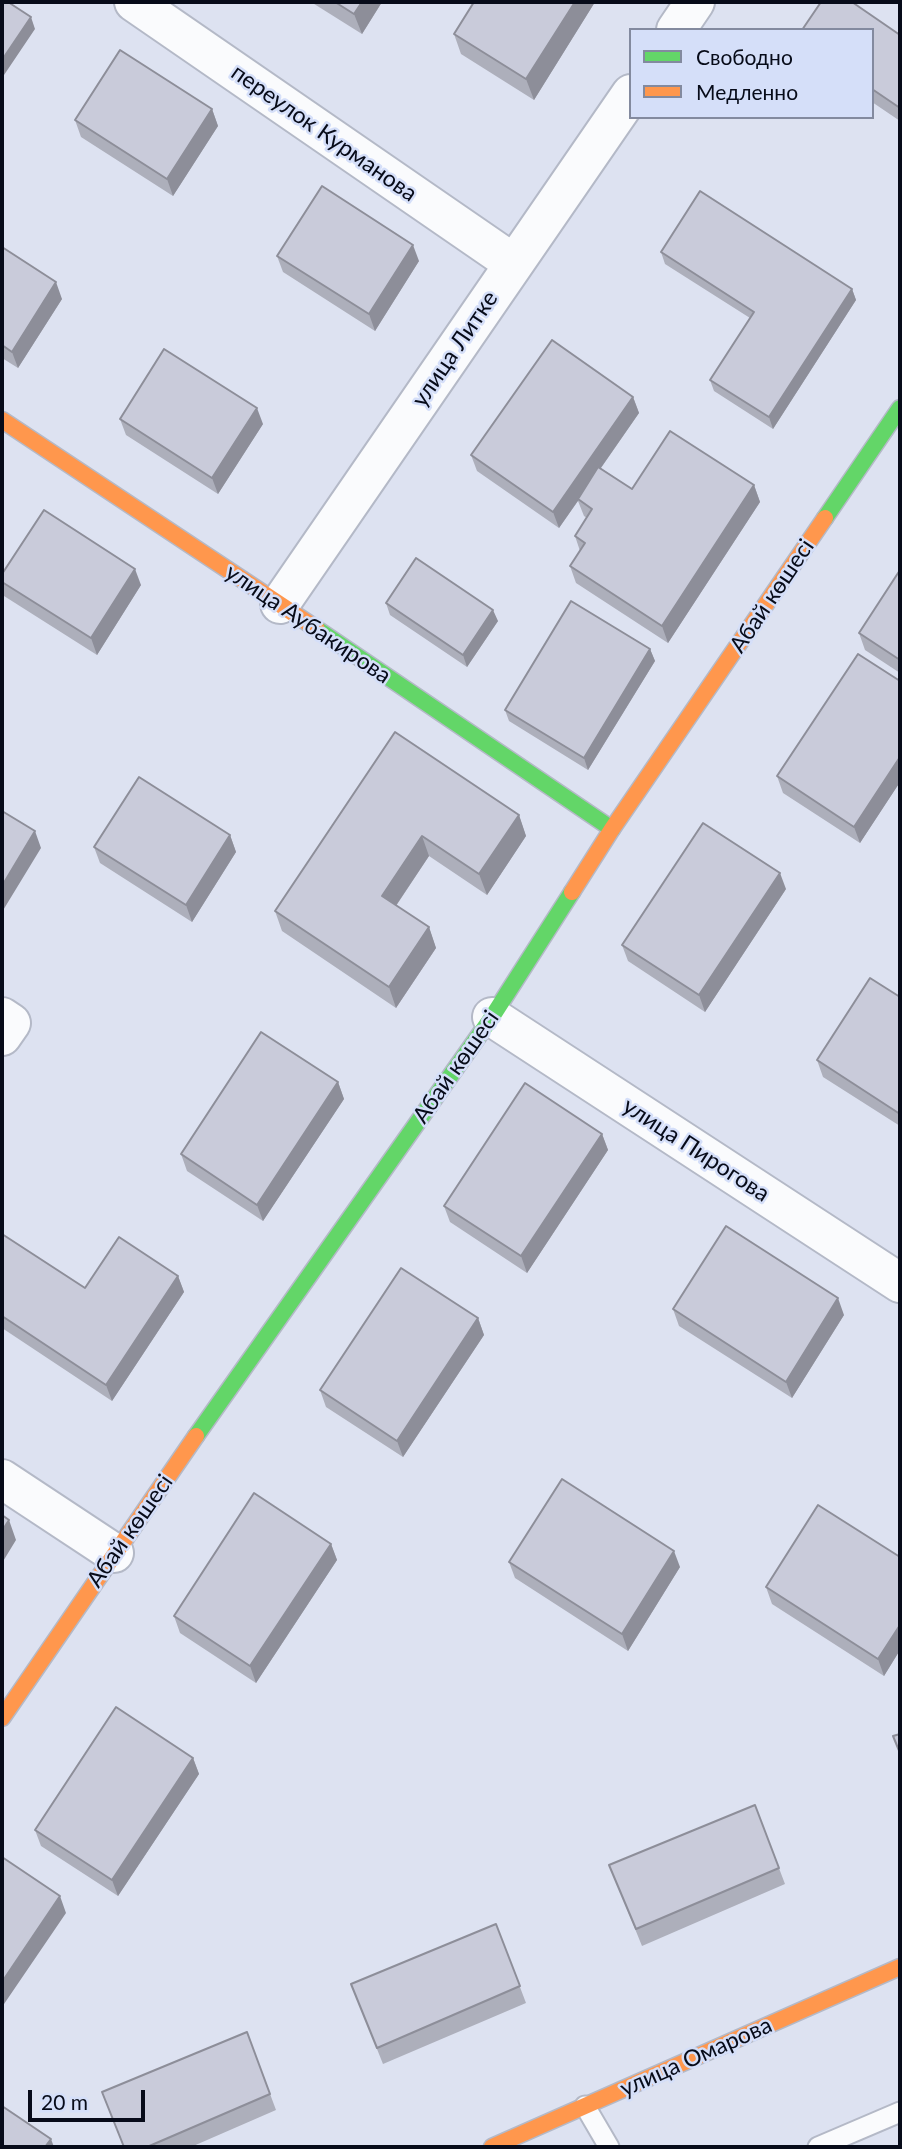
<!DOCTYPE html>
<html>
<head>
<meta charset="utf-8">
<style>
  body { margin:0 }
  #map { position:relative; width:902px; height:2149px; overflow:hidden; background:#dde2f1; font-family:Lato,sans-serif }
  canvas { display:block }
  .frame { position:absolute; inset:0; border:4px solid #070b19; pointer-events:none }
  .legend { position:absolute; left:629px; top:28px; width:245px; height:91px; box-sizing:border-box; background:#d5dff9; border:2px solid #838a9f; margin:0; padding:9px 12px; list-style:none; font-size:21px; color:#070b19 }
  .legend li { display:flex; align-items:center; gap:14px; height:35px }
  .legend b { width:35px; border:2px solid #838a9f }
  .scale { position:absolute; left:28px; top:2090px; width:117px; height:32px; box-sizing:border-box; border:4px solid #070b19; border-top:0; padding-left:9px; font-size:21px; line-height:24px; white-space:nowrap; color:#070b19; -webkit-text-stroke:5px #d5dff9; paint-order:stroke }
</style>
</head>
<body>
<div id="map">
<canvas width="902" height="2149"></canvas>
<div class="frame"></div>
<ul class="legend">
<li><b style="height:9px;background:#63d668"></b>Свободно</li>
<li><b style="height:9px;background:#ff974d"></b>Медленно</li>
</ul>
<div class="scale">20 m</div>
</div>
<script>
const g = document.querySelector('canvas').getContext('2d');
g.lineJoin = 'round';
function poly(rows) {
  const path = new Path2D();
  for (const r of rows) {
    path.moveTo(r[0], r[1]);
    for (let i = 2; i < r.length; i += 2) path.lineTo(r[i], r[i + 1]);
  }
  return path;
}
function stroke(path, color, width, dash) {
  g.strokeStyle = color;
  g.lineWidth = width;
  g.lineCap = dash ? 'butt' : 'round';
  g.setLineDash(dash || []);
  g.stroke(path);
}
function fillPath(path, color) {
  g.fillStyle = color;
  g.fill(path, 'evenodd');
}
function label(font, color, halo, rows, align = 'center') {
  g.font = font + ' Lato,sans-serif';
  g.lineWidth = 5;
  g.setLineDash([]);
  g.textBaseline = 'middle';
  g.strokeStyle = halo;
  g.fillStyle = color;
  for (const [text, x, y, turn = 0] of rows) {
    g.save();
    g.translate(x, y);
    g.rotate((+turn || 0) * Math.PI / 180);
    g.textAlign = isNaN(turn) ? turn : align;
    if (halo) g.strokeText(text, 0, 0);
    g.fillText(text, 0, 0);
    g.restore();
  }
}
const lane = poly([
  [585,2106,609,2147],
  [818,2147,900,2112]
]);
const street = poly([
  [134,2,513,263],
  [676,30,695,2],
  [280,604,631,94],
  [2,1017,11,1023,2,1036],
  [492,1017,900,1283],
  [2,1479,114,1553]
]);
const fast = poly([
  [825,518,900,408],
  [317,629,612,829],
  [196,1436,492,1017,572,892]
]);
const slow = poly([
  [2,420,317,629],
  [572,892,612,829,825,518],
  [2,1718,196,1436],
  [492,2147,900,1967]
]);
const wall = poly([
  [311,2,382,2,362,34],
  [474,2,595,2,534,100,461,54,454,34],
  [872,30,900,35,900,121,872,102],
  [212,109,218,126,173,196,81,137,75,120],
  [2,247,62,299,18,368,2,358],
  [661,252,852,289,856,300,773,429,714,391,710,380,750,318,665,264],
  [277,256,419,261,375,331,283,272],
  [633,397,639,413,601,468,632,489,754,485,760,502,668,643,576,583,570,566,580,551,575,536,587,518,584,516,578,501,559,528,477,471,471,455],
  [120,419,263,424,218,494,126,435],
  [900,570,900,673,865,650,859,633],
  [2,574,141,585,97,655,4,596,2,589],
  [386,603,498,621,467,667,390,615],
  [650,649,655,661,588,770,509,721,505,710],
  [900,681,900,782,860,843,783,793,777,776],
  [395,732,519,815,526,836,487,895,429,856,396,906,429,927,436,948,396,1008,282,931,275,911],
  [230,835,236,852,192,922,100,863,94,847],
  [786,889,705,1012,628,961,622,945],
  [900,997,900,1126,823,1077,817,1060],
  [338,1082,344,1099,263,1221,187,1171,181,1154],
  [602,1134,608,1150,527,1273,450,1222,444,1206],
  [2,1234,85,1288,178,1276,184,1292,112,1401,2,1328],
  [673,1309,844,1315,792,1398,679,1326],
  [478,1318,484,1335,403,1457,326,1407,320,1390],
  [331,1544,337,1560,256,1683,180,1633,174,1616],
  [900,1557,900,1650,884,1676,772,1604,766,1587],
  [509,1562,680,1567,628,1651,515,1578],
  [193,1758,199,1774,118,1896,41,1846,35,1830],
  [755,1805,785,1884,642,1946,609,1865],
  [496,1924,526,2003,383,2064,351,1984],
  [247,2032,276,2110,191,2147,124,2147,102,2092]
]);
const shadedWall = poly([
  [362,2,382,2,362,34,354,14],
  [575,2,595,2,534,100,526,79],
  [31,17,35,29,2,78,2,60],
  [212,109,218,126,173,196,167,179],
  [413,245,419,261,375,331,369,314],
  [56,282,62,299,18,368,12,352],
  [852,289,856,300,773,429,769,417],
  [633,397,639,413,559,528,553,512],
  [257,408,263,424,218,494,212,478],
  [754,485,760,502,668,643,662,626],
  [135,569,141,585,97,655,91,638],
  [493,610,498,621,467,667,463,655],
  [650,649,655,661,588,770,584,758],
  [900,757,900,782,860,843,854,827],
  [519,815,526,836,487,895,479,874],
  [35,831,41,848,2,912,2,886],
  [230,835,236,852,192,922,186,905],
  [422,836,429,856,389,916,382,896],
  [780,873,786,889,705,1012,699,995],
  [429,927,436,948,396,1008,389,987],
  [338,1082,344,1099,263,1221,257,1205],
  [602,1134,608,1150,527,1273,521,1256],
  [178,1276,184,1292,112,1401,106,1385],
  [838,1298,844,1315,792,1398,786,1382],
  [478,1318,484,1335,403,1457,397,1441],
  [9,1520,16,1540,2,1563,2,1531],
  [331,1544,337,1560,256,1683,250,1666],
  [674,1551,680,1567,628,1651,622,1634],
  [900,1625,900,1650,884,1676,878,1659],
  [193,1758,199,1774,118,1896,112,1880],
  [60,1896,66,1913,2,2007,2,1982],
  [51,2139,54,2147,45,2147]
]);
const building = poly([
  [2,2,8,2,31,17,2,60,2,2],
  [335,2,362,2,354,14,335,2],
  [474,2,575,2,526,79,454,34,474,2],
  [821,2,852,2,900,35,900,108,872,89,872,30,802,30,821,2],
  [120,50,212,109,167,179,75,120,120,50],
  [322,186,413,245,369,314,277,256,322,186],
  [700,191,852,289,769,417,710,380,754,312,661,252,700,191],
  [2,247,56,282,12,352,2,345,2,247],
  [552,340,633,397,553,512,471,455,552,340],
  [164,349,257,408,212,478,120,419,164,349],
  [670,431,754,485,662,626,570,566,585,543,575,536,592,509,578,499,598,467,632,489,670,431],
  [44,510,135,569,91,638,2,582,2,574,44,510],
  [416,558,493,610,463,655,386,603,416,558],
  [900,570,900,660,859,633,900,570],
  [571,601,650,649,584,758,505,710,571,601],
  [858,654,900,681,900,757,854,827,777,776,858,654],
  [395,732,519,815,479,874,422,836,382,896,429,927,389,987,275,911,395,732],
  [139,777,230,835,186,905,94,847,139,777],
  [2,811,35,831,2,886,2,811],
  [703,823,780,873,699,995,622,945,703,823],
  [870,978,900,997,900,1114,817,1060,870,978],
  [261,1032,338,1082,257,1205,181,1154,261,1032],
  [525,1083,602,1134,521,1256,444,1206,525,1083],
  [726,1226,838,1298,786,1382,673,1309,726,1226],
  [2,1234,85,1288,119,1237,178,1276,106,1385,2,1316,2,1234],
  [401,1268,478,1318,397,1441,320,1390,401,1268],
  [562,1479,674,1551,622,1634,509,1562,562,1479],
  [254,1493,331,1544,250,1666,174,1616,254,1493],
  [818,1505,900,1557,900,1625,878,1659,766,1587,818,1505],
  [2,1515,9,1520,2,1531,2,1515],
  [116,1707,193,1758,112,1880,35,1830,116,1707],
  [900,1734,900,1753,893,1736,900,1734],
  [755,1805,779,1868,636,1929,609,1865,755,1805],
  [2,1857,60,1896,2,1982,2,1857],
  [496,1924,520,1986,377,2048,351,1984,496,1924],
  [247,2032,270,2094,147,2147,124,2147,102,2092,247,2032],
  [2,2106,51,2139,45,2147,2,2147,2,2106]
]);
const streetNames = [
  ["переулок Курманова",324,133,35],
  ["улица Литке",455,349,-56],
  ["Абай көшесі",772,596,-56],
  ["улица Аубакирова",308,624,34],
  ["Абай көшесі",456,1067,-55],
  ["улица Пирогова",696,1150,33],
  ["Абай көшесі",130,1531,-55],
  ["улица Омарова",696,2057,-24]
];
stroke(lane, '#b4b9c7', 23);
stroke(street, '#b4b9c7', 42);
stroke(fast, '#b4b9c7', 19);
stroke(slow, '#b4b9c7', 19);
stroke(lane, '#fafbfd', 19);
stroke(street, '#fafbfd', 38);
stroke(fast, '#63d668', 16);
stroke(slow, '#ff974d', 16);
fillPath(wall, '#adafbb');
fillPath(shadedWall, '#8d8e99');
fillPath(building, '#c9cbda');
stroke(building, '#8d8e99', 2);
label('23px', '#070b19', '#d5dff9', streetNames);
</script>
</body>
</html>
